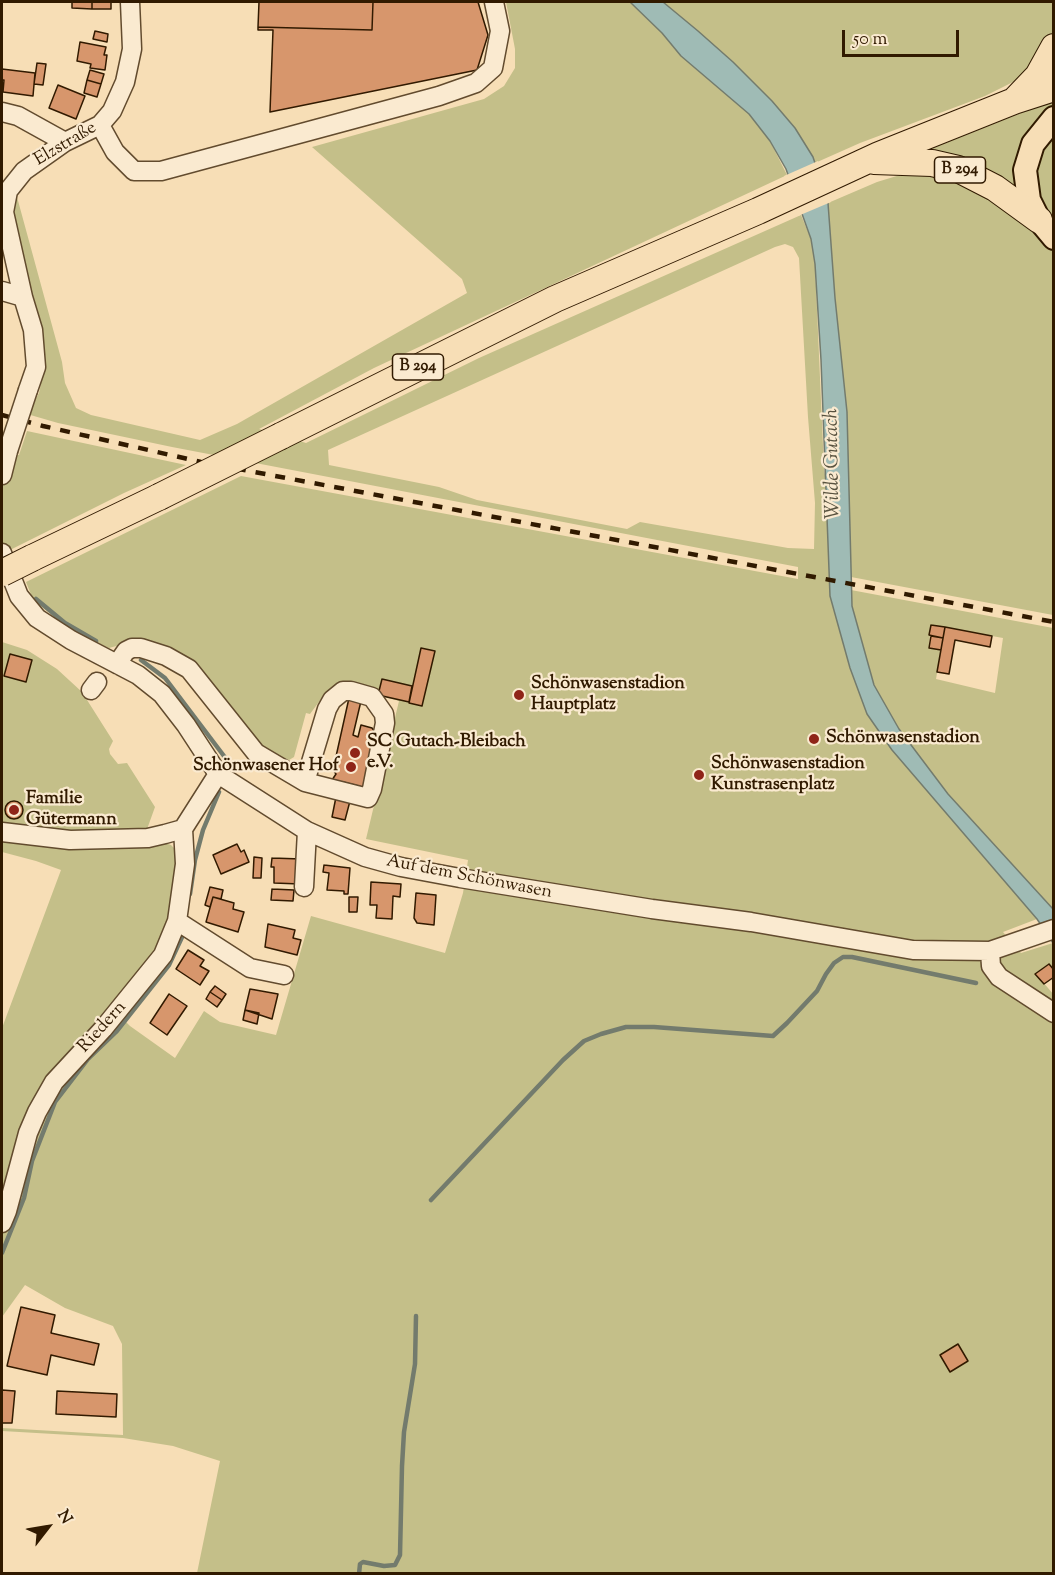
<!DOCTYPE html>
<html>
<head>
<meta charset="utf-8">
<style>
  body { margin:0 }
  #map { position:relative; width:1055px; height:1575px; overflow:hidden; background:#f7deb6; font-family:"Sorts Mill Goudy",serif }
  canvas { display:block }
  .frame { position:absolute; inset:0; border:3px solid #311a00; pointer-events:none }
  .north { position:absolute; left:18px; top:1497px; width:60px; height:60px; -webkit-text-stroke:4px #faead0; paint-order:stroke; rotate:59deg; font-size:16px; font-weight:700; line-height:24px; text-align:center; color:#311a00 }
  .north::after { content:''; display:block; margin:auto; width:21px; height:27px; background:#311a00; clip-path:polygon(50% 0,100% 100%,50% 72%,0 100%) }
  .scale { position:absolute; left:842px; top:30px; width:117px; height:27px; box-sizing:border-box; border:3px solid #311a00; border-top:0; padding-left:8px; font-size:18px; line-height:21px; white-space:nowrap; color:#311a00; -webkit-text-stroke:4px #faead0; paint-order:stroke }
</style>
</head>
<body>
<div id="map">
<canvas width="1055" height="1575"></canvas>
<div class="frame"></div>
<div class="north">N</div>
<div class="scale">50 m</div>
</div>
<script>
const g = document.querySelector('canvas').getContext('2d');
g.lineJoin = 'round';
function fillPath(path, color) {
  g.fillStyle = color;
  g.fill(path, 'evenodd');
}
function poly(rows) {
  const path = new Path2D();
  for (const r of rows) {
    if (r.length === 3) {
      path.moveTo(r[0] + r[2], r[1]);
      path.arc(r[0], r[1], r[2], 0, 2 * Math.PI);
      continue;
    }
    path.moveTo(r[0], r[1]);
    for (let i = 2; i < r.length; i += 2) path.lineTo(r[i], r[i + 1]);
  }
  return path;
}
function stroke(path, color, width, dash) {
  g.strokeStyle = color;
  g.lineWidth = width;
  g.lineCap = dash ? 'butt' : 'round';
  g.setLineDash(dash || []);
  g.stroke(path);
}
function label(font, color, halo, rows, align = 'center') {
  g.font = font + ' "Sorts Mill Goudy",serif';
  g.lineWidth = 4.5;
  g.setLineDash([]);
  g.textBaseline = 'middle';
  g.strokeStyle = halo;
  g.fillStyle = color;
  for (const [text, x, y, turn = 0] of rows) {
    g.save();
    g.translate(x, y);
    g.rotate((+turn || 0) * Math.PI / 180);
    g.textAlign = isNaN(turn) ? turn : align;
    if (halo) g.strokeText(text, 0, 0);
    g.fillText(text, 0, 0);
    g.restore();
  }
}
const green = poly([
  [506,2,630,2,662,33,681,56,749,114,770,141,787,175,374,368,259,429,306,443,479,358,801,215,811,239,815,264,824,469,867,714,892,750,1037,919,1003,932,1021,953,1053,943,1053,970,1048,964,1036,974,1054,995,1053,1573,197,1573,220,1461,173,1446,123,1438,2,1431,2,1428,123,1435,122,1344,113,1326,65,1308,25,1285,2,1317,2,1028,61,870,36,861,2,852,2,642,27,650,57,669,82,692,113,741,109,749,110,754,118,764,127,763,155,807,146,832,163,842,171,845,178,852,172,910,160,944,148,963,111,1007,130,1026,175,1058,204,1011,220,1022,276,1035,311,916,445,953,463,893,468,860,366,839,399,701,378,695,378,691,346,684,332,689,324,695,310,714,306,713,294,757,289,760,269,756,217,691,135,641,109,648,72,631,38,604,32,597,26,582,241,476,798,579,798,567,172,447,58,423,27,414,39,393,45,363,42,337,13,210,17,197,62,362,65,383,76,408,91,415,200,440,237,424,467,293,462,279,312,147,484,99,504,86,515,68,515,49],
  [785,244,793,247,799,258,808,417,815,503,814,549,788,548,640,522,627,529,477,500,439,487,329,465,328,450,775,247],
  [663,2,1053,2,1053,32,1047,51,1026,74,1015,81,985,96,860,143,815,163,795,128,772,101,733,62],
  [1051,101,1053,107,1036,122,1030,131,1022,194,918,154],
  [1053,128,1053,230,1033,194,1035,152],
  [927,172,987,190,1053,247,1053,615,851,577,847,412,835,298,828,203,877,182,900,175],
  [27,431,186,465,124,493,2,554,2,449,19,455],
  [851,590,1053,628,1053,909,948,794,899,729,874,685,852,606],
  [931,625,1003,638,995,693,936,679,941,650,929,648]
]);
const water = poly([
  [630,2,663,2,698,31,733,62,772,101,795,128,813,157,828,203,835,298,847,412,852,606,874,685,899,729,948,794,1053,909,1053,943,1037,919,892,750,867,714,850,668,830,596,821,360,815,264,811,239,786,169,770,141,749,114,681,56,662,33,630,2]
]);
const pier = poly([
  [818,161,831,202,798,216,784,176]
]);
const stream = poly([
  [36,599,65,623,96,641],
  [141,660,165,678,227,760],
  [190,894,195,860,203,830,219,792],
  [431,1200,563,1060,584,1041,601,1034,626,1027,654,1027,773,1036,787,1023,817,991,826,974,834,963,843,957,852,957,976,983],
  [2,1253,24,1198,32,1161,55,1102,88,1059,116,1032,169,965,183,935],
  [359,1574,360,1564,363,1562,384,1566,395,1565,400,1555,402,1466,404,1432,415,1364,416,1316]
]);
const building = poly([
  [72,2,92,2,92,9,72,8,72,2],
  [92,2,111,2,111,9,92,9,92,2],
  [259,2,373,2,372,30,258,27,259,2],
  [373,2,478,2,488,35,477,70,270,112,273,30,258,30,258,27,372,30,373,2],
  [95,31,108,34,107,42,93,39,95,31],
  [80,42,106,47,104,55,107,55,105,70,90,68,91,64,77,61,80,42],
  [37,63,46,64,43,85,34,84,37,63],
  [2,69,35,73,33,96,3,92,4,80,2,80,2,69],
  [90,70,104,74,101,84,87,80,90,70],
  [87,80,101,84,97,97,84,93,87,80],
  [58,85,85,96,76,119,49,108,58,85],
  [931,625,945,627,943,638,929,635,931,625],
  [945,627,992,636,990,647,955,640,949,674,937,672,945,627],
  [931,636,943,638,941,650,929,648,931,636],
  [421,648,435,651,422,706,409,703,421,648],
  [10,654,32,660,26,682,4,676,10,654],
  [382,679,412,686,409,702,378,695,382,679],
  [349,698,361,701,353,735,358,737,361,725,372,728,378,736,366,788,343,782,338,785,332,780,336,774,333,770,349,698],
  [336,797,350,801,345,820,332,817,336,797],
  [14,810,9],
  [237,844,241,852,244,850,249,862,221,874,213,855,237,844],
  [254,857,262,858,261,878,253,878,254,857],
  [272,858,301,859,300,884,274,883,274,867,271,867,272,858],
  [324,865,350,868,348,894,344,894,344,891,327,890,329,873,323,872,324,865],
  [371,882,401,884,400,897,393,896,392,919,376,918,377,905,370,905,371,882],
  [210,887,223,890,221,899,213,897,210,907,205,905,210,887],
  [272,889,294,890,293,901,271,900,272,889],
  [416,893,436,895,434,925,417,923,414,918,416,893],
  [213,897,234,903,233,909,244,912,238,932,206,922,213,897],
  [349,897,358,897,357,912,349,912,349,897],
  [268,924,295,930,293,938,301,940,297,955,265,947,268,924],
  [188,950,204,960,200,966,209,971,200,985,176,969,188,950],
  [1049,964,1054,970,1054,977,1044,984,1035,974,1049,964],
  [215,986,226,994,222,1000,210,992,215,986],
  [250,989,278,994,272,1019,245,1010,250,989],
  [210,992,222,1000,217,1007,206,999,210,992],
  [169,994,187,1006,167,1035,150,1023,169,994],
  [245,1010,259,1013,257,1024,243,1020,245,1010],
  [21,1307,55,1315,51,1333,99,1344,94,1365,51,1355,47,1375,7,1366,21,1307],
  [958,1344,968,1361,950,1372,940,1355,958,1344],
  [2,1390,15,1391,12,1423,2,1423,2,1390],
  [57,1391,117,1394,116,1417,56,1414,57,1391]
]);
const minor = poly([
  [2,112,18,116,65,142],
  [100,125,115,152,134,171,161,171,439,96,476,83,493,68,500,31,494,2],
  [2,291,23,297],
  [28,390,36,367,33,330,23,297,4,212,8,191,24,171,65,142,100,125,112,111,125,82,132,49,130,2],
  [2,475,8,451],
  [2,553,19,596,37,618,71,640,138,675,162,694,186,725,218,774,307,831,365,857,401,867,460,878,652,909,751,922,913,950,990,951,1054,929],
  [117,664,126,651,132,648,141,648,166,656,189,669,256,753,305,782,368,798,372,789,385,723,384,714,372,697,351,691,343,691,332,700,327,709,305,782],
  [91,690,97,682],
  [2,832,70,840,148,838,165,834,183,829,218,774],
  [304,887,307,831],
  [177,921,250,968,284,975],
  [990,951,991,966,999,977,1054,1013],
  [2,1223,7,1211,28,1133,37,1112,54,1082,103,1029,163,955,177,921,185,864,183,829]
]);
const major = poly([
  [1054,118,1033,144,1025,170,1029,200,1039,220,1054,238]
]);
const highway = poly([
  [1016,99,1038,76,1054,47],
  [874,161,932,163,958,169,995,188,1039,220],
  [281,436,555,299,758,211,879,155,1014,101,1054,88],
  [32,558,159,497]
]);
const rail = poly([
  [2,415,43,426,201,462,1054,622]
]);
const minorBridge = poly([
  [8,451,28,390]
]);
const highwayBridge = poly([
  [159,497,281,436],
  [2,573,32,558]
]);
const markers = [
  [519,695,6,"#8f2418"],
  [814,739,6,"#8f2418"],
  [355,753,6,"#8f2418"],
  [351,767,6,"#8f2418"],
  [699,775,6,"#8f2418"],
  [14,810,6,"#8f2418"]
];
const shields = [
  [960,170,51],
  [418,367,51]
];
const shieldNames = [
  ["B 294",960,170],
  ["B 294",418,367]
];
const streetNames = [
  ["Elzstraße",66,145,-31],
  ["Auf dem Schönwasen",469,878,11],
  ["Riedern",103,1028,-48]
];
const poiNames = [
  ["Schönwasenstadion",531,685],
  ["Hauptplatz",531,706],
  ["Schönwasenstadion",826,739],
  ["SC Gutach-Bleibach",367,743],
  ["e.V.",367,764],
  ["Schönwasenstadion",711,765],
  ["Kunstrasenplatz",711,786],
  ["Schönwasener Hof",339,767,"right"],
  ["Familie",26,800],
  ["Gütermann",26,821]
];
const waterNames = [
  ["Wilde Gutach",834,464,-91]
];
fillPath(green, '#c4bf89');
fillPath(water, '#9fbbb5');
stroke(water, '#737b6d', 1.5);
fillPath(pier, '#f7deb6');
stroke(stream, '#737b6d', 4.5);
fillPath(building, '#d7966c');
stroke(building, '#311a00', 1.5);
stroke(minor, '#624b2e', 21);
stroke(major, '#311a00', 26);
stroke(highway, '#311a00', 28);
stroke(minor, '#faead0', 18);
stroke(major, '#f7deb6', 22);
stroke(highway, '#f7deb6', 26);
stroke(rail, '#311a00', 4.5, [10, 10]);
stroke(minorBridge, '#624b2e', 21, []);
stroke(highwayBridge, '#311a00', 28, []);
stroke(minorBridge, '#faead0', 18);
stroke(highwayBridge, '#f7deb6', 26);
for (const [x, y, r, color] of markers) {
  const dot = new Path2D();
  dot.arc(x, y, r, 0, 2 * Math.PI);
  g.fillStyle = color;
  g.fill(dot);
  stroke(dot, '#faead0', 2);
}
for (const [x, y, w] of shields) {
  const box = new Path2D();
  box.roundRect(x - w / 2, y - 13, w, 26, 4.5);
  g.fillStyle = '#faead0';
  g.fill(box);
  stroke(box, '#311a00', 1.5);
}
label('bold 16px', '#311a00', null, shieldNames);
label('18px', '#311a00', '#faead0', streetNames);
label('bold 18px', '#311a00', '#faead0', poiNames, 'left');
label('italic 20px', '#58523f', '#faead0', waterNames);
</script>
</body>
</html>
